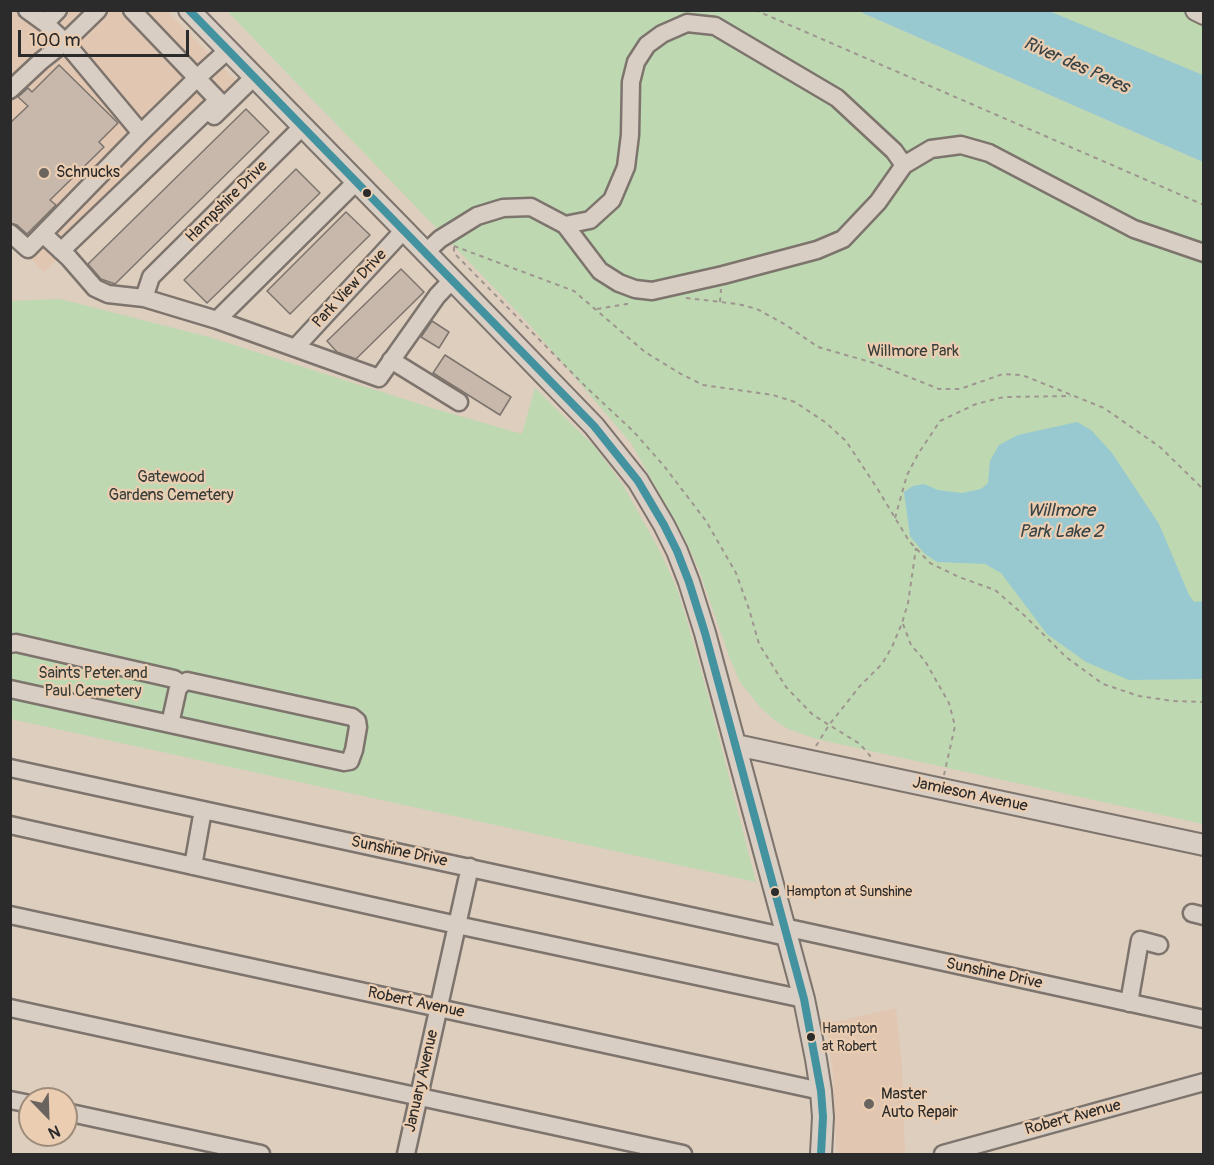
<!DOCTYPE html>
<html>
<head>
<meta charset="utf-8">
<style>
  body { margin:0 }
  #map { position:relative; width:1214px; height:1165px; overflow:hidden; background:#decebe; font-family:Pangolin,sans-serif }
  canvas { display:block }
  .frame { position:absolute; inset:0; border:12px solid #2b2b2b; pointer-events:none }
  .north { position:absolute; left:18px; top:1087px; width:60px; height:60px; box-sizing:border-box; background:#ebcdb1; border:2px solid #9e8c7b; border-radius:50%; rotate:157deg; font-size:16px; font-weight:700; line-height:24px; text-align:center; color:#2b2b2b }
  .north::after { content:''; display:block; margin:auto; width:21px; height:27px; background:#6a645e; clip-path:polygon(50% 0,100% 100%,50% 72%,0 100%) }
  .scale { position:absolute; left:18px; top:30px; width:171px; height:27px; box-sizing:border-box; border:3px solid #2b2b2b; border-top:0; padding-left:8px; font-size:18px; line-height:21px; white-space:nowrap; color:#2b2b2b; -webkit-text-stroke:4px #ebcdb1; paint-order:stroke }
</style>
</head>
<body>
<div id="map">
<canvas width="1214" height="1165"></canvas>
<div class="frame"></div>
<div class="north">N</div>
<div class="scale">100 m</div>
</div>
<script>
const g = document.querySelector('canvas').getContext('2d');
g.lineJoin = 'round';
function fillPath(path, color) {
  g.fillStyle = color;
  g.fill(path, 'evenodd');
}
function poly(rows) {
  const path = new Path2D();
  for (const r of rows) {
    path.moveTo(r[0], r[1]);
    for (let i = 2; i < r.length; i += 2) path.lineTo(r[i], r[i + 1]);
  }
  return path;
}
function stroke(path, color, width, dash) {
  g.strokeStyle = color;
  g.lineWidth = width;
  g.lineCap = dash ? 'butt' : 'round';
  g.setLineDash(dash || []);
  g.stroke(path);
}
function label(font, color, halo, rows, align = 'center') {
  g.font = font + ' Pangolin,sans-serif';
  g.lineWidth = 4.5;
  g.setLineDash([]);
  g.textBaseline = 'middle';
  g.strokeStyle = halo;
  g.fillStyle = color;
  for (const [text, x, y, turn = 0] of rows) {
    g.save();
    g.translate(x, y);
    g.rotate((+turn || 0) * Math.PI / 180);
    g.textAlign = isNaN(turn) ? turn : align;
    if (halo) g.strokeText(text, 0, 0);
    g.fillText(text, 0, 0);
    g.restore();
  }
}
const built = poly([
  [10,11,167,11,240,85,44,272,11,239],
  [896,1008,902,1066,905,1151,904,1154,839,1154,836,1147,833,1071,825,1024]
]);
const green = poly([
  [227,11,858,11,1203,162,1203,824,816,739,786,728,773,719,760,707,740,682,730,659,699,570,686,541,631,443,529,324],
  [1049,11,1203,11,1203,75,1072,21],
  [60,299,209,337,432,408,522,434,535,388,595,447,623,485,661,553,677,589,687,621,709,699,756,882,11,719,10,301]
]);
const water = poly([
  [858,11,1049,11,1203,75,1203,162],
  [1077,422,1091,430,1112,453,1159,524,1189,595,1194,602,1203,601,1203,679,1129,680,1086,662,1047,634,1001,573,985,564,937,562,924,553,910,536,904,492,913,486,924,484,938,490,962,493,981,489,988,483,990,461,999,445,1018,435]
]);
const building = poly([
  [59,65,118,123,99,142,104,147,50,200,56,205,27,234,17,225,10,223,10,123,28,106,18,97,28,88,32,92,59,65],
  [246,109,269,132,115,284,101,279,88,264,246,109],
  [296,169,320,193,207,303,184,280,296,169],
  [346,212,370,235,290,314,267,291,346,212],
  [401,269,424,292,356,359,337,352,327,341,401,269],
  [432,321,449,332,439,348,421,337,432,321],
  [445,355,511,397,500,415,433,373,445,355]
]);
const path = poly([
  [755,10,1204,205],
  [454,246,574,291,645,352,681,374,703,385,773,395,795,402,825,422,846,441,877,488,909,541,930,563,959,577,995,590,1025,616,1066,657,1103,684,1139,696,1173,701,1204,702],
  [454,247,454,253,586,387,634,432,664,466,706,521,736,573,749,609,759,644,786,687,813,715,860,744,872,758],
  [686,298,738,304,757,309,786,325,818,347,874,363,939,389,960,389,1003,374,1022,375,1104,408,1160,447,1204,490],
  [720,302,721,289],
  [597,309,632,303],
  [895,518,907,475,918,454,940,421,976,404,1004,397,1071,396],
  [903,624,911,645,925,661,949,703,955,726,944,775],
  [816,746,829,725,860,686,882,664,892,647,902,623,908,603,916,548]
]);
const minor = poly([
  [27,10,45,23,58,10],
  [45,23,65,42,98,10],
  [10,90,41,61,65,42,141,133,28,249,10,233],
  [214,116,254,77],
  [141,133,197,78,228,50],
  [565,225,590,220,612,200,626,167,630,135,631,82,636,62,647,45,662,34,687,23,715,26,837,98,894,151,904,165,931,149,961,145,989,153,1134,229,1204,253],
  [43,234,69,258,95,288,108,294,144,298,217,320,379,378,437,296,452,280],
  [61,251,218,100,132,10],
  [426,252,440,239,477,216,503,208,531,207,565,225,600,271,619,283,635,289,652,291,723,275,817,250,843,239,878,202,904,165],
  [144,298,151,277,303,126],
  [217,320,357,181],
  [295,348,404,230],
  [391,360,459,402],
  [10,644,16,643,174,679,182,684],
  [10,689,170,724,344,762,350,761,354,750,358,727,357,721,352,717,187,681,182,684,178,688,170,724],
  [10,768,787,937],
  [10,825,457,925,804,999],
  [193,866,203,810],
  [1192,913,1204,916],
  [10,915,821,1091],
  [784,927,1204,1019],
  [1129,1003,1140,940,1159,945],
  [10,1008,683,1154],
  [10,1100,30,1104],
  [66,1112,261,1154],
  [406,1154,470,867],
  [943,1154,1204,1082]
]);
const major = poly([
  [189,10,404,230,594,426,638,481,664,525,677,551,689,582,705,633,804,999,816,1059,821,1091,823,1117,821,1154],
  [1196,10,1204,14],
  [736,745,1204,845]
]);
const bus1 = poly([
  [189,10,594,426,638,481,664,525,677,551,689,582,705,633,804,999,821,1091,823,1117,821,1154]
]);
const markers = [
  [44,173,6,"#6a645e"],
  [367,193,5,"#2b2b2b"],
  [775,892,5,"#2b2b2b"],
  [811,1037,5,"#2b2b2b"],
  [869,1104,6,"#6a645e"]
];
const busNames = [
  ["Hampton at Sunshine",786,892],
  ["Hampton",822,1029],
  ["at Robert",822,1047]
];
const poiNames = [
  ["Schnucks",56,173],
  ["Master",881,1095],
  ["Auto Repair",881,1113]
];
const streetNames = [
  ["Hampshire Drive",227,202,-45],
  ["Park View Drive",350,289,-47],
  ["Jamieson Avenue",970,795,12],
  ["Sunshine Drive",399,852,12],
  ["Sunshine Drive",994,974,12],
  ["Robert Avenue",416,1003,12],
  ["January Avenue",422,1081,-77],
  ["Robert Avenue",1073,1118,-15]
];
const parkNames = [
  ["Willmore Park",913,352],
  ["Gatewood",171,478],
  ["Gardens Cemetery",171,496],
  ["Saints Peter and",93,674],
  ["Paul Cemetery",93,692]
];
const waterNames = [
  ["River des Peres",1076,66,24],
  ["Willmore",1061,511],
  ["Park Lake 2",1061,532]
];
fillPath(built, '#e1c7b1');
fillPath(green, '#bed8b2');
fillPath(water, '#98c9d0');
fillPath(building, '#c7b8ab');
stroke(building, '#7c746d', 1.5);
stroke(minor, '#7c746d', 21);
stroke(major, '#7c746d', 24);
stroke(path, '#9e968e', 2, [4.5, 4.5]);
stroke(minor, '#d9cec3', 16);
stroke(major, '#d9cec3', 20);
stroke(bus1, '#4392a0', 8);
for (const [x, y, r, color] of markers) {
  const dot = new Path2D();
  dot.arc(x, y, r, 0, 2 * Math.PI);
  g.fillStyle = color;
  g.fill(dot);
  stroke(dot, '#ebcdb1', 2);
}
label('14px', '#2b2b2b', '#ebcdb1', busNames, 'left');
label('16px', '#2b2b2b', '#ebcdb1', poiNames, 'left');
label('16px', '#2b2b2b', '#ebcdb1', streetNames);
label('16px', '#373d38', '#ebcdb1', parkNames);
label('italic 18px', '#374245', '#ebcdb1', waterNames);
</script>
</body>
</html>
